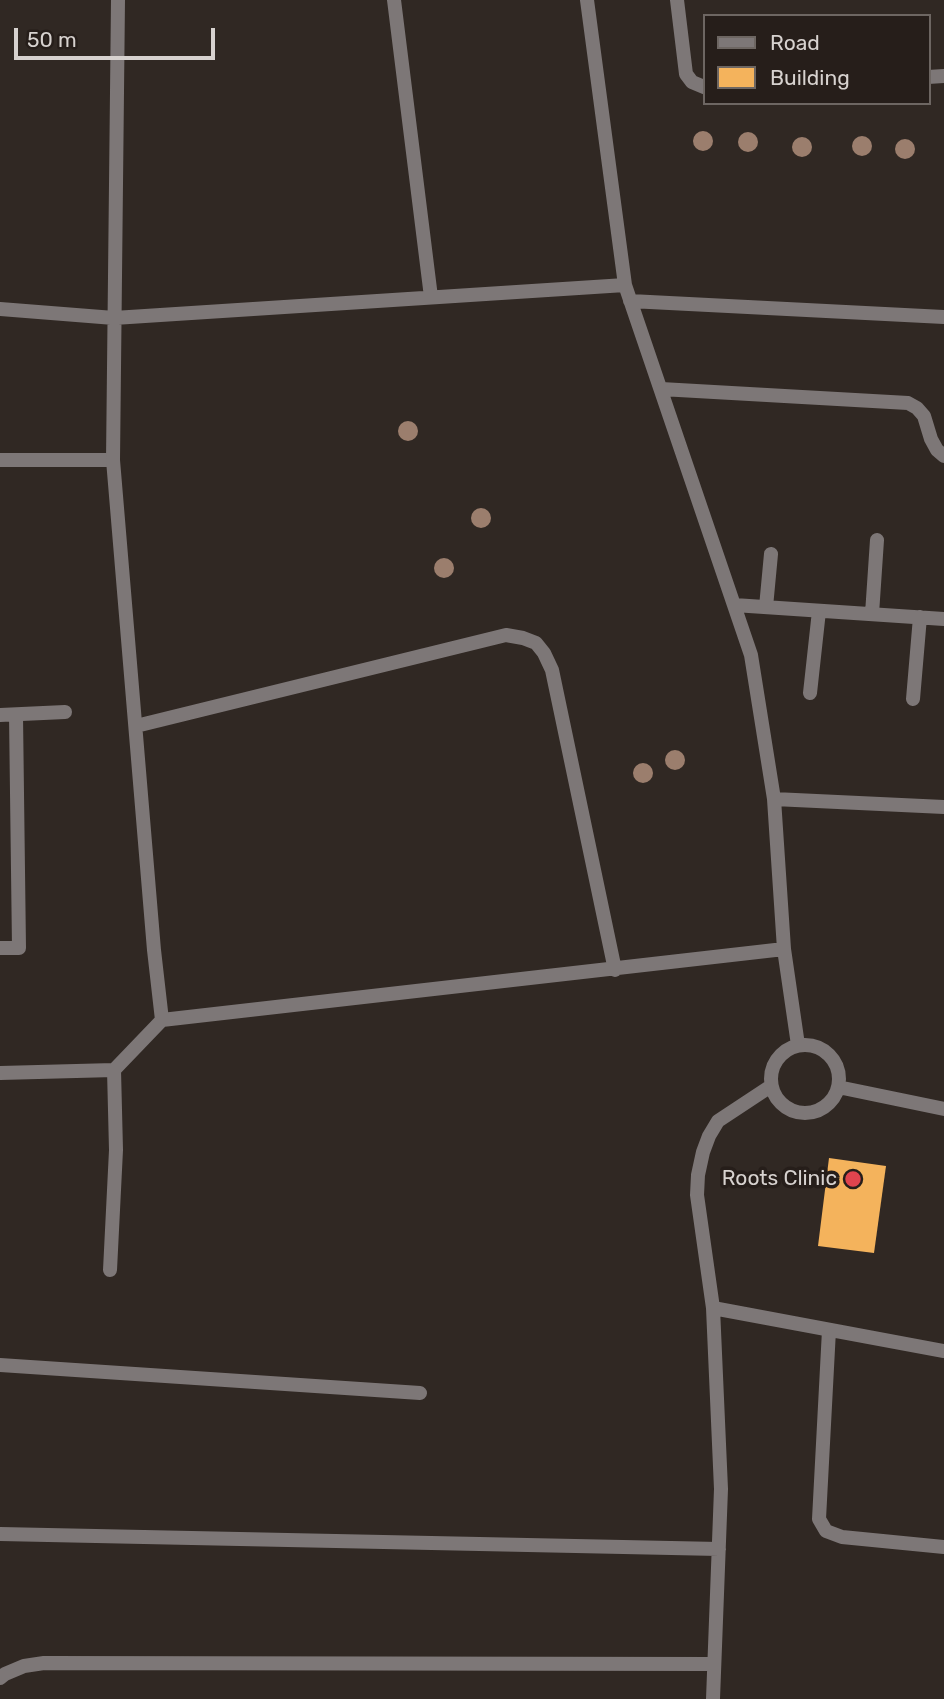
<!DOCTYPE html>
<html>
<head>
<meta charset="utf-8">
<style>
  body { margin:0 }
  #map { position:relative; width:944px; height:1699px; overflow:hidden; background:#302823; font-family:Rubik,sans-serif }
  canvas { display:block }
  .legend { position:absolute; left:703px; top:14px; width:228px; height:91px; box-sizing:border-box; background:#261e1a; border:2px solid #6d6662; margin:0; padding:9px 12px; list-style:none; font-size:21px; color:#d7d2cf }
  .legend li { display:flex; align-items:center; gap:14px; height:35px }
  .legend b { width:35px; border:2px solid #6d6662 }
  .scale { position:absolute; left:14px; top:28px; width:201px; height:32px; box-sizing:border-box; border:4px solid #d7d2cf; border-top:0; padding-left:9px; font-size:21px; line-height:24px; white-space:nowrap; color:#d7d2cf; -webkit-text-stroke:5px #261e1a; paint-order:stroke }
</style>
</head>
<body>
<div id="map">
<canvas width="944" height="1699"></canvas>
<ul class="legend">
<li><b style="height:9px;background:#7d7777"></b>Road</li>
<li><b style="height:19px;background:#f4b35c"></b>Building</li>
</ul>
<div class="scale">50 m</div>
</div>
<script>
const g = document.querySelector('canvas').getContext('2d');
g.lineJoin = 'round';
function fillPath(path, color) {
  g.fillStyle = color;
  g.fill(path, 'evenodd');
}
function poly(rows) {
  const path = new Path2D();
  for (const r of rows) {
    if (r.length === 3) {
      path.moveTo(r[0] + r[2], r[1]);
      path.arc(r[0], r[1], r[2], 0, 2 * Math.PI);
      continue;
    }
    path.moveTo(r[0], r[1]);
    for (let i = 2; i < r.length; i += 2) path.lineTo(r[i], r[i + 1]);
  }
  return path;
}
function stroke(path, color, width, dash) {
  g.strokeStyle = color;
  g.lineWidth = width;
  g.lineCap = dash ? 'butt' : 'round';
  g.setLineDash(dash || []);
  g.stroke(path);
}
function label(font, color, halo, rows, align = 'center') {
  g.font = font + ' Rubik,sans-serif';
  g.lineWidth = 7;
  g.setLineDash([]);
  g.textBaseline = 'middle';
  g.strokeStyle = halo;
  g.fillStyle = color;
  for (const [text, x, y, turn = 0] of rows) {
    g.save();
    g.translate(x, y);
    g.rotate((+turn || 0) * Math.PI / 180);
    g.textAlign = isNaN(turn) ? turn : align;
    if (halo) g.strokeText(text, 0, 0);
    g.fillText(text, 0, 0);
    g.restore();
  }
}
const building = poly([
  [829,1158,886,1166,874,1253,818,1246]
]);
const service = poly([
  [0,460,113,460]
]);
const minor = poly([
  [394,0,431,297],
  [587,0,625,285,751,655,774,799,784,949,798,1045],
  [677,0,686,74,692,82,704,87],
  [928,77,944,76],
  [630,301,944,317],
  [0,309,114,318,625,285],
  [661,389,908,403,917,408,924,416,931,439,937,450,944,456],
  [734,605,944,619],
  [766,607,771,554],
  [872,614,877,540],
  [810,693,819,611],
  [913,699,920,617],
  [0,715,65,712],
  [136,726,506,635,523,638,536,643,544,653,552,670,615,970],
  [774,799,944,807],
  [0,948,19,948,16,715],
  [162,1020,784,949],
  [805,1079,34],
  [0,1073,114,1070,162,1020,154,950,113,460,118,0],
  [838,1087,944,1109],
  [110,1270,116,1150,114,1070],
  [713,1308,944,1351],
  [829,1330,819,1519,826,1531,842,1537,944,1547],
  [0,1365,420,1393],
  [0,1534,719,1549],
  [0,1678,5,1674,24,1666,44,1663,714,1664],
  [713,1699,721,1489,713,1308,697,1195,698,1175,703,1152,709,1136,718,1121,771,1086]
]);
const trees = [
  [703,141],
  [748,142],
  [862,146],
  [802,147],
  [905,149],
  [408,431],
  [481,518],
  [444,568],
  [675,760],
  [643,773]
];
const markers = [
  [853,1179,9,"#e0444e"]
];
const poiNames = [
  ["Roots Clinic",837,1179]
];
fillPath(building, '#f4b35c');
stroke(service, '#7d7777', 14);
stroke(minor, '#7d7777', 14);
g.fillStyle = '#9b7e6d';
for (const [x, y] of trees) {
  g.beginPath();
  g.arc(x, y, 10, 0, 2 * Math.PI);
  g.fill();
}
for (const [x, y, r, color] of markers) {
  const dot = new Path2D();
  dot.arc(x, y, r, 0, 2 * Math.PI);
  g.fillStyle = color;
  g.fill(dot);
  stroke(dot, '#261e1a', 2.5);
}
label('21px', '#d7d2cf', '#261e1a', poiNames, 'right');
</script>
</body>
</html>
